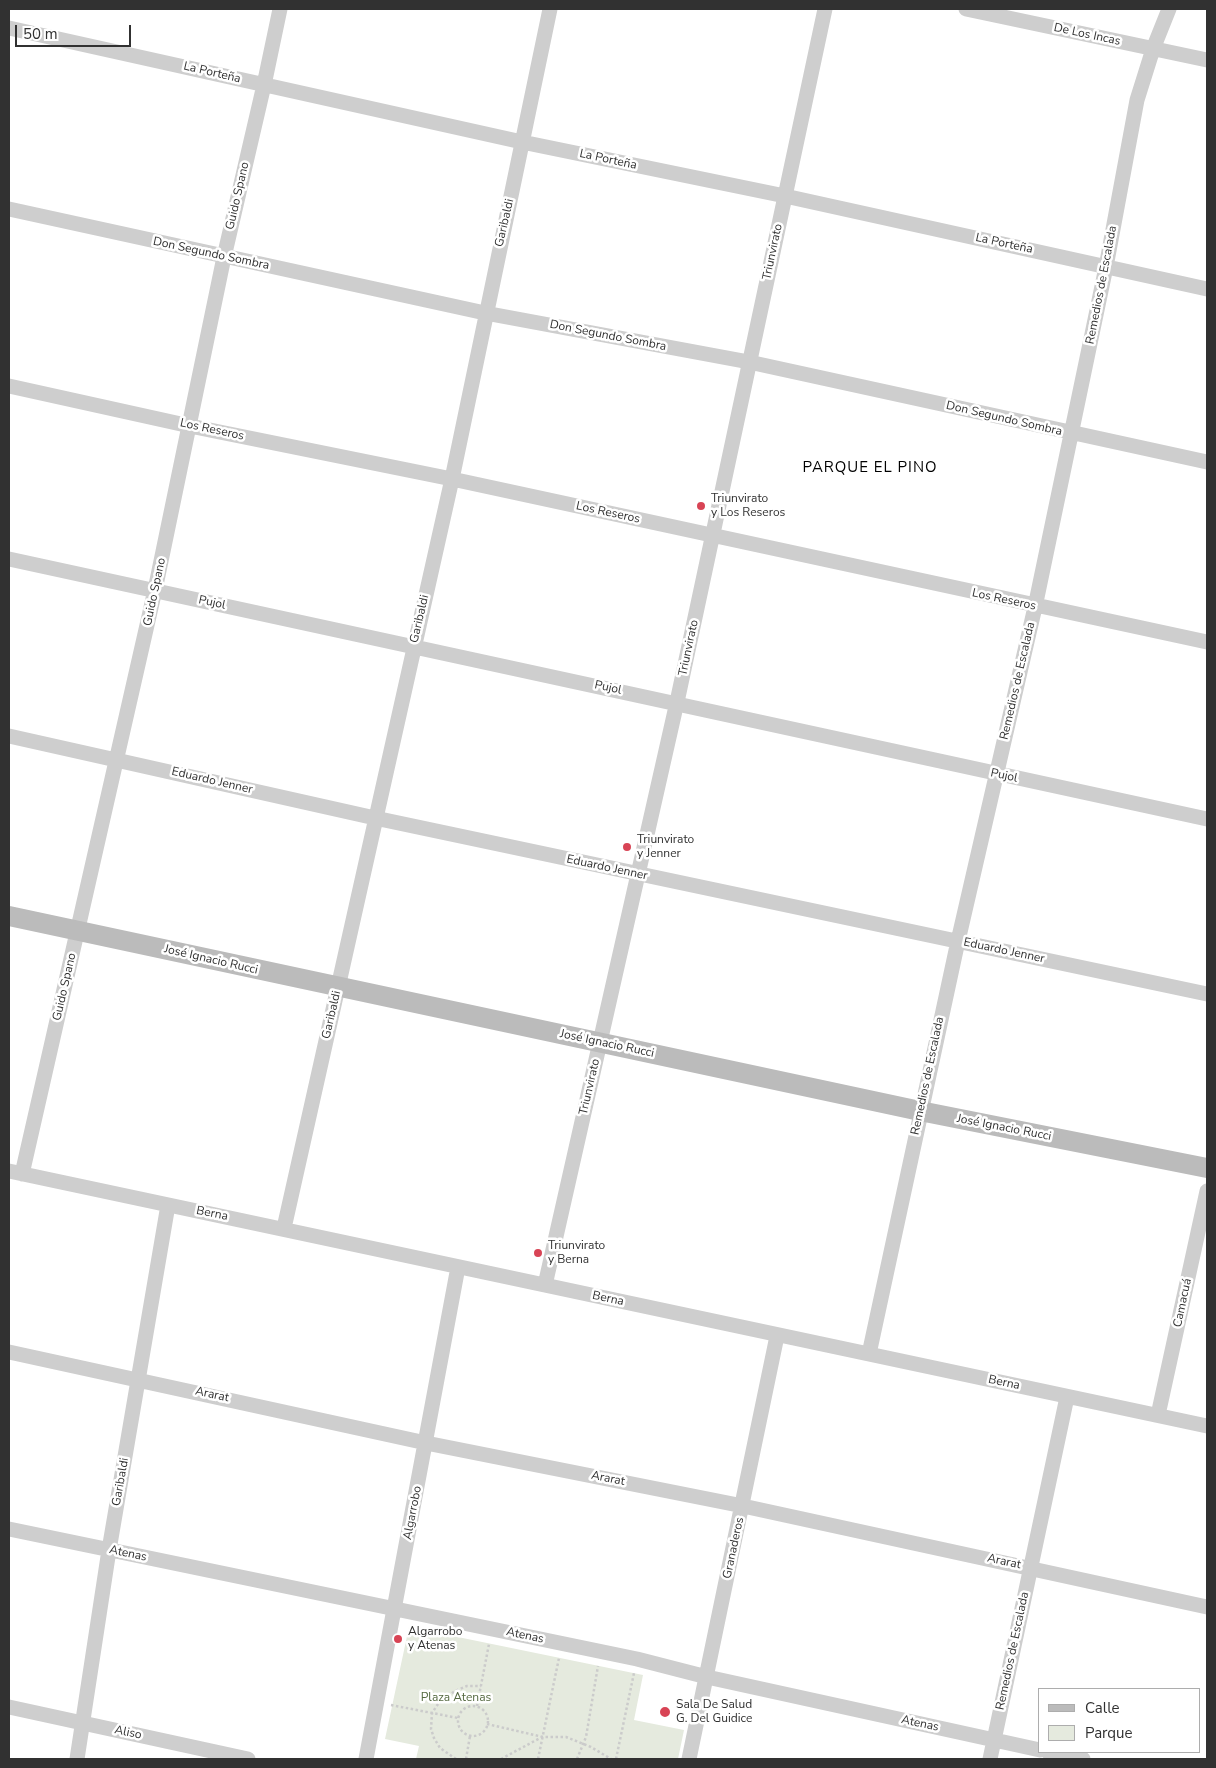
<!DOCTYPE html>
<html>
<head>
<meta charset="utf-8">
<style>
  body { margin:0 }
  #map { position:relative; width:1216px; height:1768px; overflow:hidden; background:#fff; font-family:"Nunito Sans",sans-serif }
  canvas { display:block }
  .frame { position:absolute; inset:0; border:10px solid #313131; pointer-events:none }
  .legend { position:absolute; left:1038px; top:1688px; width:162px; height:65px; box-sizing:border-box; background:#fff; border:1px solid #adadad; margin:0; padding:6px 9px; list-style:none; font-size:15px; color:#313131 }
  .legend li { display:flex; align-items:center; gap:10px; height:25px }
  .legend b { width:25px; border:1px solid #adadad }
  .scale { position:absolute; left:15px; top:25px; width:116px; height:22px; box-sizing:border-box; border:2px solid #313131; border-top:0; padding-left:6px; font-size:15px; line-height:18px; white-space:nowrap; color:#313131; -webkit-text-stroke:4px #fff; paint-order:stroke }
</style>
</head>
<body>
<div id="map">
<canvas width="1216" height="1768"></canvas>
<div class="frame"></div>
<ul class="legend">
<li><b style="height:6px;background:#bbb"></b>Calle</li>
<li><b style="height:14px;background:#e5eade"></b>Parque</li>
</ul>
<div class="scale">50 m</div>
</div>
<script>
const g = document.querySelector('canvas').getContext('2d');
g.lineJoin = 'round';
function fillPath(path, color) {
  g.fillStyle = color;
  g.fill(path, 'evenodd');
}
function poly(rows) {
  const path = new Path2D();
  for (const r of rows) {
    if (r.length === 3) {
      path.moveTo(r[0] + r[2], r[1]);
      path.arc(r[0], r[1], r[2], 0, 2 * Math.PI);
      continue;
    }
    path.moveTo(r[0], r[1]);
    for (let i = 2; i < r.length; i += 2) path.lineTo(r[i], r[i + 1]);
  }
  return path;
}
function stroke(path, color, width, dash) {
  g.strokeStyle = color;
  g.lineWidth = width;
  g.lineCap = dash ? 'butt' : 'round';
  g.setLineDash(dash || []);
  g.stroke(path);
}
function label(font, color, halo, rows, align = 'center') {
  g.font = font + ' "Nunito Sans",sans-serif';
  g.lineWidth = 5;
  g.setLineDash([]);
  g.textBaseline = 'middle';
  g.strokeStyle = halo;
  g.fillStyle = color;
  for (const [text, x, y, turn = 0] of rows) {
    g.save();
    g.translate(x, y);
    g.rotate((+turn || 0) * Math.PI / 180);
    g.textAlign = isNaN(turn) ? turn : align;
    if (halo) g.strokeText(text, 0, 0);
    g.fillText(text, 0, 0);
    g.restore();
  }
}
const green = poly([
  [409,1627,643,1675,634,1720,684,1730,678,1759,416,1759,419,1746,385,1739]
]);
const path = poly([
  [391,1705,458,1718],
  [473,1721,15],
  [477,1706,489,1644],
  [487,1724,543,1737,566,1737,591,1747,611,1759],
  [456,1759,440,1748,434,1738,431,1729,432,1713,438,1704,455,1691,467,1686,481,1686],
  [466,1759,470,1736],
  [501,1759,542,1737],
  [538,1759,559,1658],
  [577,1759,586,1737,598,1666],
  [616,1759,634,1673]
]);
const street = poly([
  [966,9,1207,60],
  [9,28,522,142,785,196,1207,289],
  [9,209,485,313,749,362,1207,462],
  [9,386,190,426,452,479,1207,642],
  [9,559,1207,819],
  [9,736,375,818,1207,994],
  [9,1171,1207,1426],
  [22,1174,155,590,224,257,264,85,280,9],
  [284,1228,452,479,550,9],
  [545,1285,677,702,825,9],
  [9,1352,426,1443,743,1506,1207,1607],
  [869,1354,958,941,1035,607,1106,267,1137,100,1153,49,1169,9],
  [1158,1415,1207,1191],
  [9,1529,637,1659,707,1677,1040,1750],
  [9,1707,248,1759],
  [1048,1752,1083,1759],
  [77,1759,109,1550,168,1205],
  [366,1759,458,1267],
  [689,1759,777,1336],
  [990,1759,1067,1397]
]);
const secondary = poly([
  [9,916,920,1111,1207,1168]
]);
const markers = [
  [701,506,5,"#d84455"],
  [627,847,5,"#d84455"],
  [538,1253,5,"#d84455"],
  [398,1639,5,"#d84455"],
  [665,1712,6,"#d84455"]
];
const streetNames = [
  ["De Los Incas",1087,35,12],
  ["La Porteña",212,73,13],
  ["La Porteña",608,160,12],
  ["Guido Spano",238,196,-77],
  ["Garibaldi",505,223,-77],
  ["La Porteña",1004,244,12],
  ["Triunvirato",773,252,-78],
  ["Don Segundo Sombra",211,254,12],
  ["Remedios de Escalada",1102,285,-79],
  ["Don Segundo Sombra",608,336,11],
  ["Don Segundo Sombra",1004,419,13],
  ["Los Reseros",212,430,12],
  ["Los Reseros",608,513,12],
  ["Guido Spano",155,592,-78],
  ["Los Reseros",1004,600,12],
  ["Pujol",212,603,12],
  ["Garibaldi",420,619,-77],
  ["Triunvirato",689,648,-78],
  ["Remedios de Escalada",1018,681,-77],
  ["Pujol",608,688,12],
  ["Pujol",1004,776,12],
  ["Eduardo Jenner",212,781,13],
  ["Eduardo Jenner",607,868,12],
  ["Eduardo Jenner",1004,951,12],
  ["José Ignacio Rucci",211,960,13],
  ["Guido Spano",65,987,-77],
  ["Garibaldi",332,1015,-77],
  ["José Ignacio Rucci",607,1044,12],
  ["Remedios de Escalada",928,1076,-78],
  ["Triunvirato",590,1087,-77],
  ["José Ignacio Rucci",1004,1128,11],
  ["Berna",212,1214,11],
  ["Berna",608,1299,12],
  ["Camacuá",1183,1303,-78],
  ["Berna",1004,1383,12],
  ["Ararat",212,1395,12],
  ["Ararat",608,1479,11],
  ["Garibaldi",121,1482,-80],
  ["Algarrobo",413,1513,-79],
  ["Granaderos",734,1548,-78],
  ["Atenas",128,1554,12],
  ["Ararat",1004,1562,12],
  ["Atenas",525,1636,12],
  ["Remedios de Escalada",1013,1651,-78],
  ["Atenas",920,1724,12],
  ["Aliso",128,1733,12]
];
const poiNames = [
  ["Triunvirato",711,499],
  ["y Los Reseros",711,513],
  ["Triunvirato",637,840],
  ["y Jenner",637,854],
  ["Triunvirato",548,1246],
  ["y Berna",548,1260],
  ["Algarrobo",408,1632],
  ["y Atenas",408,1646],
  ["Sala De Salud",676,1705],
  ["G. Del Guidice",676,1719]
];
const parkNames = [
  ["Plaza Atenas",456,1698]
];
const quarterNames = [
  ["PARQUE EL PINO",870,468]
];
fillPath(green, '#e5eade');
stroke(path, '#cbcbcb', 2.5, [2.5, 2.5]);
stroke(street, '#cecece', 15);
stroke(secondary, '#bbb', 20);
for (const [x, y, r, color] of markers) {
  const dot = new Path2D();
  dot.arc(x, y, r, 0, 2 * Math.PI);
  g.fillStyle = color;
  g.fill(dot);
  stroke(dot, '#fff', 2);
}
label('12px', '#313131', '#fff', streetNames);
label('12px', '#313131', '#fff', poiNames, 'left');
label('12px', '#566a42', '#fff', parkNames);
g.letterSpacing = '1px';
label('15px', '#000', '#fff', quarterNames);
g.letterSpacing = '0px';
</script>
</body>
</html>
